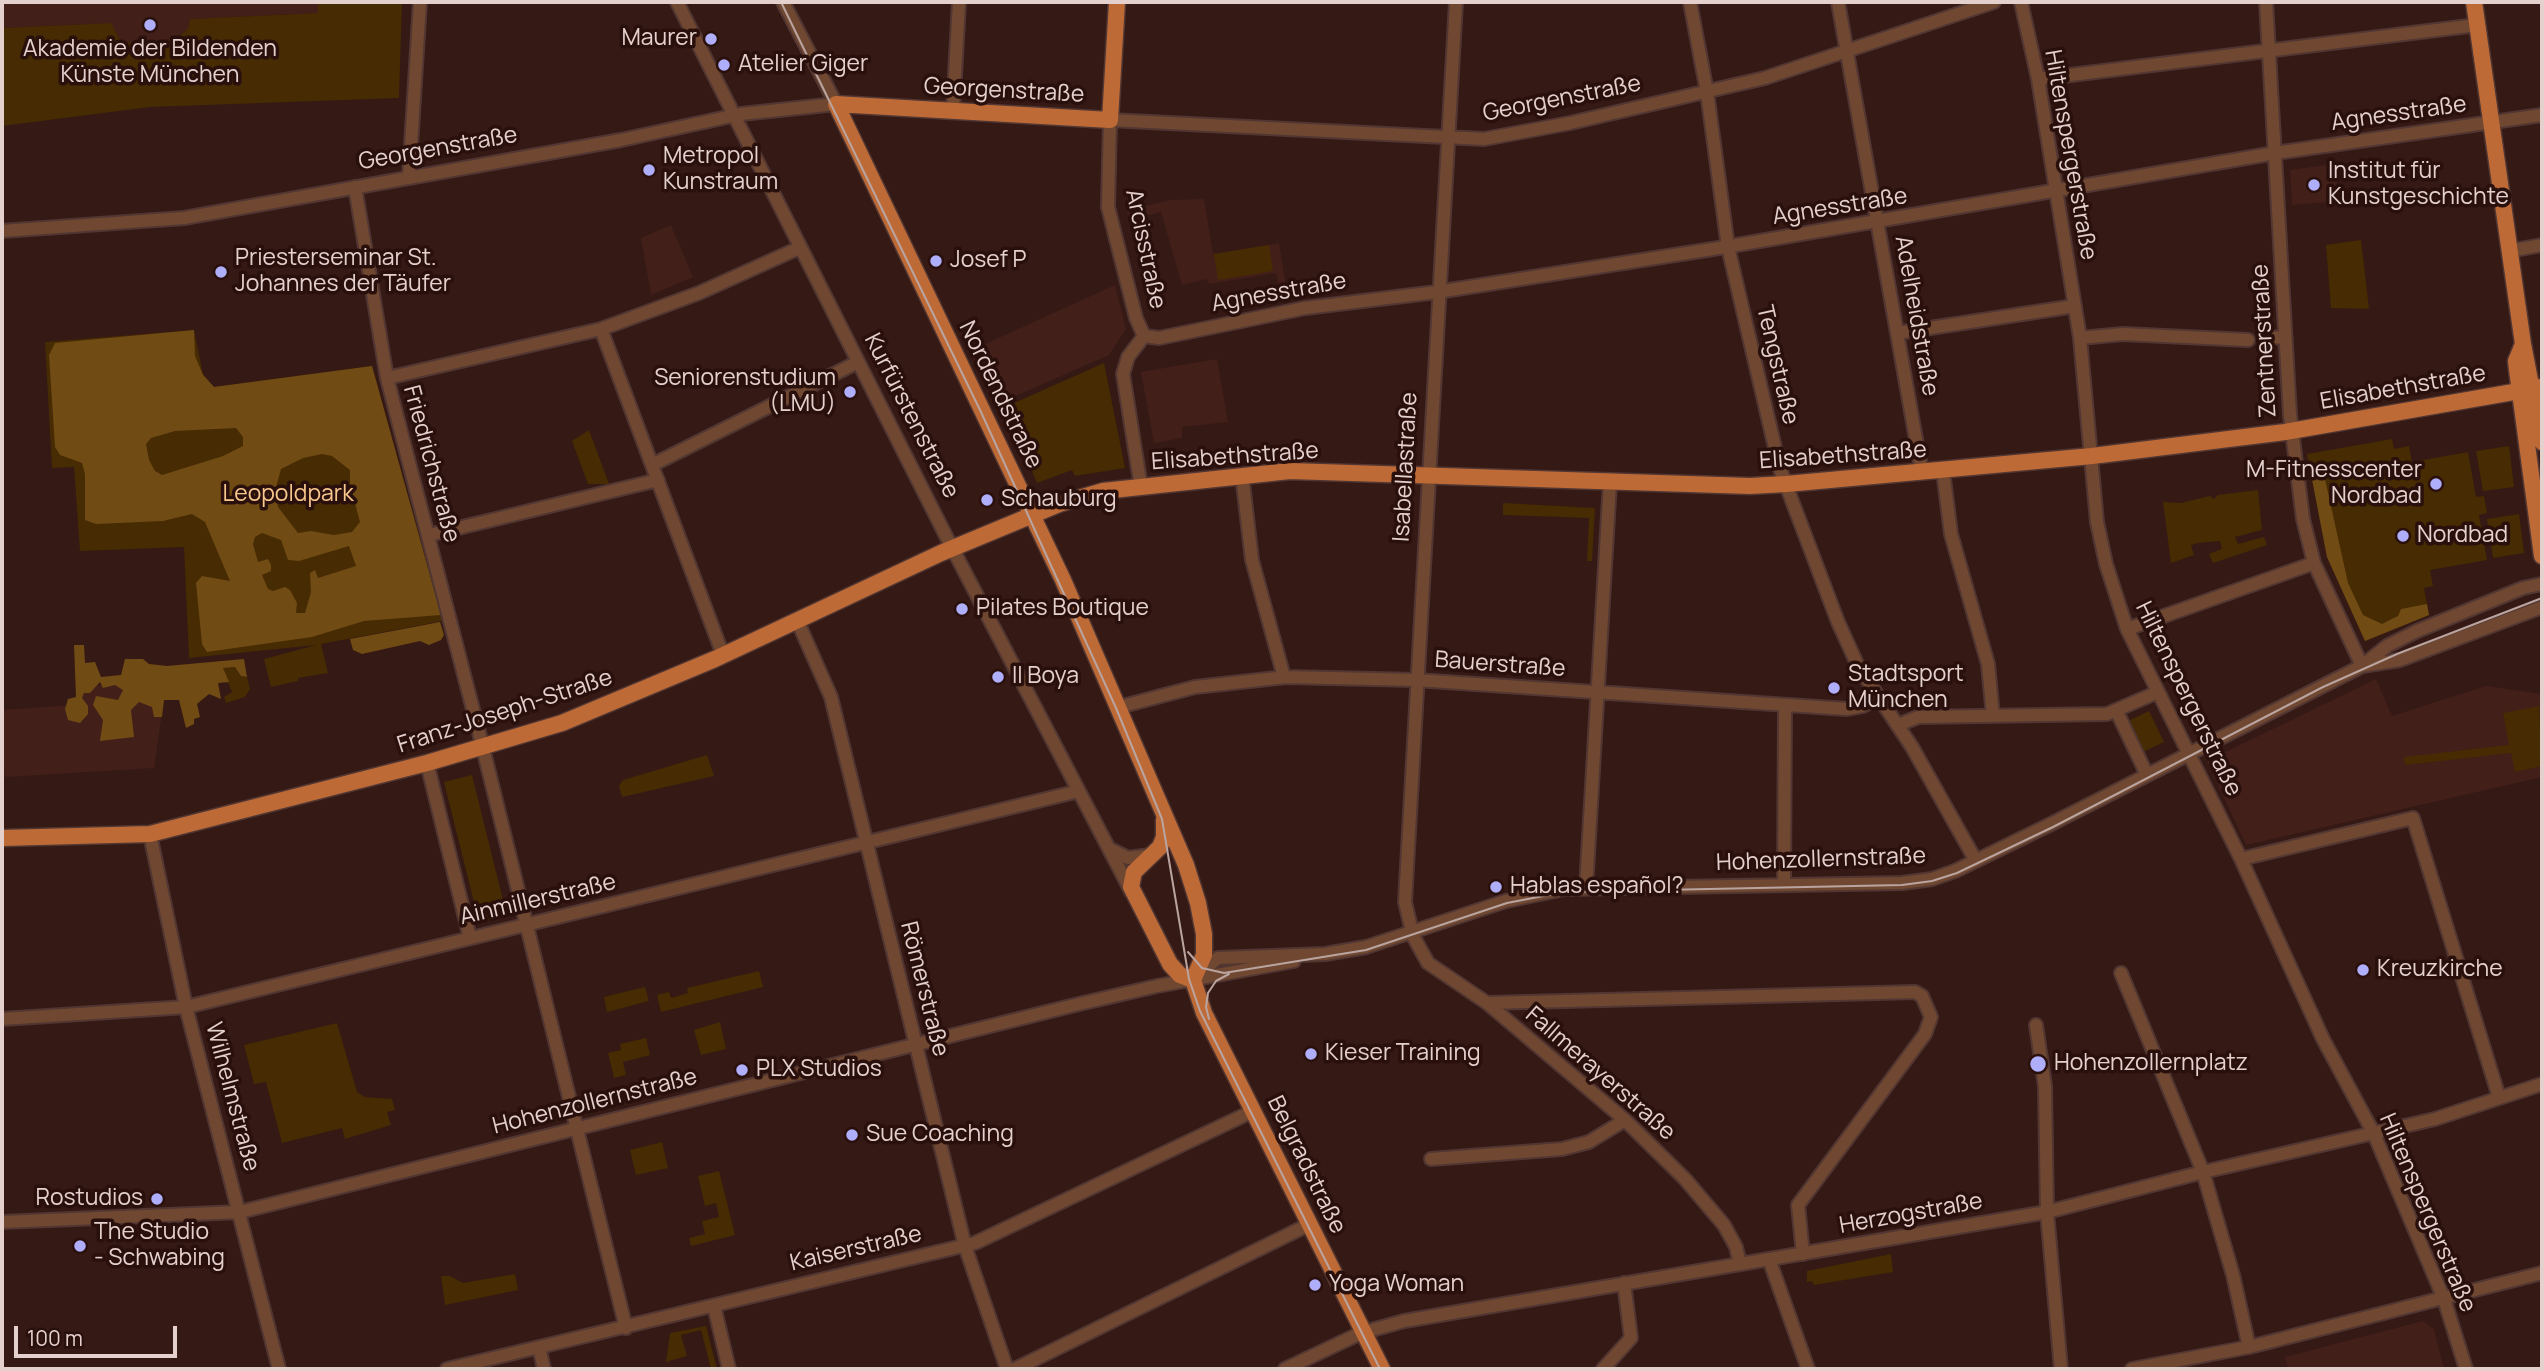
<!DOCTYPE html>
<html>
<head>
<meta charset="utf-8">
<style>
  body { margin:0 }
  #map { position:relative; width:2544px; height:1371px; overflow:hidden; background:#351915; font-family:Manrope,sans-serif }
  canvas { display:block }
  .frame { position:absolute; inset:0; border:4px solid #e4d0cd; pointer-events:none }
  .scale { position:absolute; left:14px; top:1326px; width:163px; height:32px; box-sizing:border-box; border:4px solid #e4d0cd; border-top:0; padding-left:9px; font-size:21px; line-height:24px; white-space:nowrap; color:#e4d0cd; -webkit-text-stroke:5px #2a100c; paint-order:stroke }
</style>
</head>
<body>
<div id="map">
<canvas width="2544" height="1371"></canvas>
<div class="frame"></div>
<div class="scale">100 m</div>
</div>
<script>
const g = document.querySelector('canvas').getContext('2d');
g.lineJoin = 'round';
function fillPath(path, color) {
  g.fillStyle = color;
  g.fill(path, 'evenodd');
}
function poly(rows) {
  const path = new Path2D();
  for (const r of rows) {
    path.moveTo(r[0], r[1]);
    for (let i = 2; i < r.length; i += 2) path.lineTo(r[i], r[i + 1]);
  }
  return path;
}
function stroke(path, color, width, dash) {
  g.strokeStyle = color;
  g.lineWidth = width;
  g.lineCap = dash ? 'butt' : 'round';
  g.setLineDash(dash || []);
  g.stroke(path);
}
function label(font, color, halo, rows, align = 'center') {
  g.font = font + ' Manrope,sans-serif';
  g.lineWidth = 7;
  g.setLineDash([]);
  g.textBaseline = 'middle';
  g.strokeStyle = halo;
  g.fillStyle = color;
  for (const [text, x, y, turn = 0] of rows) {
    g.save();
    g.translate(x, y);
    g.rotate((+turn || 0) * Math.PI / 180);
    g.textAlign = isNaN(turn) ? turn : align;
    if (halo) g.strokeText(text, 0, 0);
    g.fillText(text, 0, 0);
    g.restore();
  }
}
const built = poly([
  [2,2,318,2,318,13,190,19,188,28,180,36,152,45,125,42,119,38,110,23,2,28],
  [2334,164,2340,201,2292,205,2290,170],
  [1204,199,1213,254,1279,243,1288,298,1282,299,1276,273,1209,284,1207,279,1182,285,1161,212,1130,220,1127,211,1169,200],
  [671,225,693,277,651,295,641,238],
  [1115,285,1126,329,1109,355,995,405,970,351],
  [1217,359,1228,422,1182,427,1182,438,1154,443,1141,372],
  [2376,679,2392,716,2486,686,2542,694,2542,777,2246,845,2207,761],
  [127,683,164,699,154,768,6,777,2,771,2,710,73,705,89,686],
  [2423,1321,2434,1329,2444,1369,2288,1369,2285,1357]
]);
const green = poly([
  [318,2,402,2,399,98,150,107,2,126,2,28,111,23,119,38,125,42,152,45,180,36,188,28,190,19,318,13],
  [2361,240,2369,309,2331,308,2326,245],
  [1269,245,1273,271,1218,280,1214,254],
  [194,330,203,374,214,387,372,366,442,621,321,644,328,673,298,678,298,681,271,687,264,659,316,645,189,658,184,547,80,551,74,467,52,468,45,342],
  [1104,363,1125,468,1075,476,1072,470,1037,483,1005,407],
  [589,430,609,484,588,484,572,441],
  [2392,439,2394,449,2409,446,2412,462,2468,452,2476,497,2484,496,2487,513,2479,515,2487,560,2430,570,2433,586,2424,588,2429,615,2365,641,2327,557,2307,454],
  [2509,446,2514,487,2483,491,2476,451],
  [2258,490,2262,530,2235,537,2238,544,2264,537,2267,545,2213,563,2209,554,2222,549,2220,541,2198,543,2191,545,2194,555,2171,563,2163,502,2181,503,2210,496,2214,499,2218,495],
  [1503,503,1595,508,1592,561,1587,561,1589,518,1503,515],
  [2519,514,2524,553,2493,558,2487,519],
  [236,667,241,676,247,677,250,689,245,697,226,703,224,697,232,692,222,668],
  [2539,706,2542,766,2515,772,2511,753,2405,765,2404,757,2509,745,2503,713],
  [2149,711,2164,742,2141,753,2126,722],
  [707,755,714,776,622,797,619,786,623,780],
  [472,775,507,916,479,922,444,782],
  [759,971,763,987,661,1012,657,995,669,992,671,998,688,993,687,988],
  [645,987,649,1001,607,1012,604,997],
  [720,1022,726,1049,701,1055,694,1030],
  [337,1023,357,1092,365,1097,392,1099,395,1110,387,1112,391,1125,345,1139,342,1128,282,1143,266,1082,254,1084,244,1045],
  [646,1038,650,1055,623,1062,626,1075,614,1078,608,1053,621,1050,620,1044],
  [662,1142,668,1168,636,1175,630,1150],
  [719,1171,735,1235,691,1246,689,1238,705,1234,702,1221,719,1217,716,1203,705,1206,698,1176],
  [1891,1254,1893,1272,1814,1285,1812,1281,1807,1282,1807,1271],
  [515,1274,518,1290,445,1305,441,1276,450,1276,463,1283],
  [706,1326,717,1369,711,1369,701,1330,681,1335,687,1356,666,1362,670,1333]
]);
const forest = poly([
  [194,330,195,356,203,375,214,387,372,366,441,615,364,621,312,637,207,652,202,644,196,583,202,576,230,581,205,522,192,514,163,521,96,524,85,520,85,474,82,463,60,455,55,447,49,355,55,343],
  [236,428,243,437,243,446,223,456,162,475,155,471,149,460,146,444,151,438,175,431],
  [322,454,332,456,350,470,350,484,360,522,352,532,334,535,311,531,298,533,278,507,275,491,281,469,303,458],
  [262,533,281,540,288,560,299,561,349,546,356,566,318,578,315,570,310,573,311,592,305,613,296,613,297,603,290,590,285,587,273,591,268,589,262,575,271,571,271,565,268,559,258,562,253,544,255,537],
  [2312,479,2325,479,2348,583,2363,615,2382,624,2398,616,2401,609,2427,604,2429,615,2365,641,2327,557],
  [440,622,444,635,441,640,429,645,420,641,362,654,353,650,350,639],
  [74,645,84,645,85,663,95,662,101,677,121,675,125,659,143,659,149,664,167,666,244,659,247,677,241,676,235,667,223,668,229,682,218,683,221,699,209,694,197,704,200,717,194,719,194,724,186,728,179,700,164,700,162,717,154,717,152,707,139,702,131,710,134,737,100,741,103,720,93,705,96,696,118,700,123,690,115,685,103,688,100,682,90,693,84,693,82,698,88,706,88,714,80,723,68,720,65,709,68,699,76,697]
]);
const minor = poly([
  [677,2,947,538,1132,893],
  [1456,2,1405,902,1413,936,1428,963,1487,1003,1625,1120,1685,1179,1724,1225,1736,1247,1740,1264],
  [1690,2,1707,92,1728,247,1780,469,1838,622,1858,666,1912,747,1976,861],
  [1838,2,1922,473],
  [2021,2,2038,79,2080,338,2097,522,2106,564,2127,629,2241,859,2323,1039,2374,1134,2444,1299,2466,1369],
  [2266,2,2290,415,2303,519,2314,563,2362,666],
  [2038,79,2477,25],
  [953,111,959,2],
  [409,177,420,2],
  [355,187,387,378,483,748,626,1328],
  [2,231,184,218,621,140,741,114,836,104,783,2],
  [2509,251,2542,245],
  [601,329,723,655],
  [1897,333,2075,306],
  [1144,336,1159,338,1305,308,1437,292,1713,249,2275,153,2542,115],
  [1144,336,1136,318,1108,207,1110,120,1484,139,1570,123,1765,78,1994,2],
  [2080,338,2123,334,2248,340],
  [2268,338,2285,337],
  [387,378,601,329,699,293,799,248],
  [652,465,858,362],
  [1943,471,1951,534,1988,664,1993,716],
  [1242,475,1252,560,1284,677],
  [1141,487,1123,374,1128,357,1144,336],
  [429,535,658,480],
  [797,620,831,697,965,1246,1007,1369],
  [2127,629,2314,563],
  [2362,666,2387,646,2417,631,2523,588,2542,584],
  [1119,707,1195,687,1286,677,1416,680,1847,709,1863,706,1878,698],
  [2117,712,2147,775],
  [1898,725,1918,717,2107,714,2158,692],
  [427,763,470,938],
  [150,834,186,1007,279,1369],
  [1110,849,1128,858,1151,855],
  [2241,859,2413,818,2499,1097],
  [1784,885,1785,705],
  [1586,888,1610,482],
  [2121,973,2203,1172,2233,1275,2249,1347],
  [1198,974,1218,958,1325,954,1366,947,1506,901,1564,889,1902,883,1932,879,1955,871,2051,824,2362,666,2400,660,2542,607],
  [1487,1003,1915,992,1922,996,1931,1017,1925,1034,1798,1205,1803,1254],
  [2,1019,186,1007,1079,791],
  [2036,1025,2045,1086,2047,1212,2061,1369],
  [1431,1159,1562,1149,1589,1142,1625,1120],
  [2,1222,240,1212,1079,1004,1157,986,1294,961],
  [1769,1259,1808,1369],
  [714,1306,729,1369],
  [539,1347,544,1369],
  [447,1369,975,1243,1253,1111],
  [1015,1369,1310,1224],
  [1285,1369,1361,1333,1404,1321,2047,1212,2203,1172,2435,1119,2542,1084],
  [1603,1369,1631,1338,1624,1283],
  [2132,1369,2249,1347,2542,1273]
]);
const major = poly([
  [1117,2,1110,120,836,104,1063,580,1186,865,1198,903,1204,934,1204,955,1193,980],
  [2474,2,2523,344,2542,442],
  [2523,344,2516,361,2517,370,2542,556],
  [1164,820,1164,837,1160,847,1134,872,1131,887,1170,964,1180,975,1193,980],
  [2,838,150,834,427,763,562,723,715,659,941,553,1059,504,1103,491,1290,471,1750,486,1786,484,2092,456,2285,432,2542,387],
  [1193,980,1204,1013,1382,1369]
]);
const tram = poly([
  [781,2,981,412,1116,708,1162,819,1189,979,1200,1011,1380,1369],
  [1188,952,1202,968,1224,973,1366,950,1507,903,1564,892,1902,885,1932,881,1957,873,2053,827,2323,687,2397,654,2542,598],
  [1209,1019,1206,1007,1208,993,1216,981,1229,974]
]);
const markers = [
  [150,25,7,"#afaefa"],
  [711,39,7,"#afaefa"],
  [724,65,7,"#afaefa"],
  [649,170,7,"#afaefa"],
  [2314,185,7,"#afaefa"],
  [936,261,7,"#afaefa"],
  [221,272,7,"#afaefa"],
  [850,392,7,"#afaefa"],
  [2436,484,7,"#afaefa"],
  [987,500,7,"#afaefa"],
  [2403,536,7,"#afaefa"],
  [962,609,7,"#afaefa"],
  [998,677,7,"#afaefa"],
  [1834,688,7,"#afaefa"],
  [1496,887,7,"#afaefa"],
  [2363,970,7,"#afaefa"],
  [1311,1054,7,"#afaefa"],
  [2038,1064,9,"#afaefa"],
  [742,1070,7,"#afaefa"],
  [852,1135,7,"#afaefa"],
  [157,1199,7,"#afaefa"],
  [80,1246,7,"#afaefa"],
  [1315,1285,7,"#afaefa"]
];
const poiNames = [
  ["Maurer",697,39,"right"],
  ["Akademie der Bildenden",150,50,"center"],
  ["Künste München",150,76,"center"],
  ["Atelier Giger",738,65],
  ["Metropol",663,157],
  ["Kunstraum",663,183],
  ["Institut für",2328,172],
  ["Kunstgeschichte",2328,198],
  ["Priesterseminar St.",235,259],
  ["Johannes der Täufer",235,285],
  ["Josef P",950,261],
  ["Seniorenstudium",836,379,"right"],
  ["(LMU)",836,405,"right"],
  ["M-Fitnesscenter",2422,471,"right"],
  ["Nordbad",2422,497,"right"],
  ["Schauburg",1001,500],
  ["Nordbad",2417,536],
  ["Pilates Boutique",976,609],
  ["Stadtsport",1848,675],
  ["München",1848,701],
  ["Il Boya",1012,677],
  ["Hablas español?",1510,887],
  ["Kreuzkirche",2377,970],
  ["Kieser Training",1325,1054],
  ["Hohenzollernplatz",2054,1064],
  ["PLX Studios",756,1070],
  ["Sue Coaching",866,1135],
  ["Rostudios",143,1199,"right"],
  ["The Studio",94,1233],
  ["- Schwabing",94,1259],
  ["Yoga Woman",1329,1285]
];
const streetNames = [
  ["Georgenstraße",1004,91,3],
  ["Georgenstraße",1562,99,-11],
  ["Agnesstraße",2399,114,-8],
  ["Georgenstraße",438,149,-10],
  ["Hiltenspergerstraße",2070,155,80],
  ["Agnesstraße",1840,207,-9],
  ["Arcisstraße",1145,249,78],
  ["Agnesstraße",1279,293,-10],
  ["Adelheidstraße",1916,316,80],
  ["Zentnerstraße",2265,341,-93],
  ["Tengstraße",1777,365,77],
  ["Elisabethstraße",2403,388,-10],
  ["Nordendstraße",1000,395,64],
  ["Kurfürstenstraße",911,416,63],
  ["Elisabethstraße",1843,456,-4],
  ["Elisabethstraße",1235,457,-4],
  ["Friedrichstraße",431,464,75],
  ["Isabellastraße",1406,467,-87],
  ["Bauerstraße",1500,665,4],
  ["Hiltenspergerstraße",2188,699,64],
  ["Franz-Joseph-Straße",505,712,-18],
  ["Hohenzollernstraße",1821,860,-2],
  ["Ainmillerstraße",538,900,-13],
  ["Römerstraße",924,989,76],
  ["Fallmerayerstraße",1600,1074,41],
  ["Wilhelmstraße",232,1097,75],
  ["Hohenzollernstraße",595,1102,-14],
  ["Belgradstraße",1306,1165,64],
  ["Hiltenspergerstraße",2427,1213,67],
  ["Herzogstraße",1911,1214,-10],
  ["Kaiserstraße",856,1249,-13]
];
const parkNames = [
  ["Leopoldpark",288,495]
];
fillPath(built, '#431f1a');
fillPath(green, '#462b03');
fillPath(forest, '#714b14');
stroke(minor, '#513632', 16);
stroke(major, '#513632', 19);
stroke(minor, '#704831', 12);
stroke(major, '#bd6a37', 16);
stroke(tram, '#baa4a0', 2);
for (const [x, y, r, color] of markers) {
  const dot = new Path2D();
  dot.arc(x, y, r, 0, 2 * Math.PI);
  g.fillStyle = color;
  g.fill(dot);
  stroke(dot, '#2a100c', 2.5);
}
label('23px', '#e4d0cd', '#2a100c', poiNames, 'left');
label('23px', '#e4d0cd', '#2a100c', streetNames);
label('23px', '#f8c78d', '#2a100c', parkNames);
</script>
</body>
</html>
